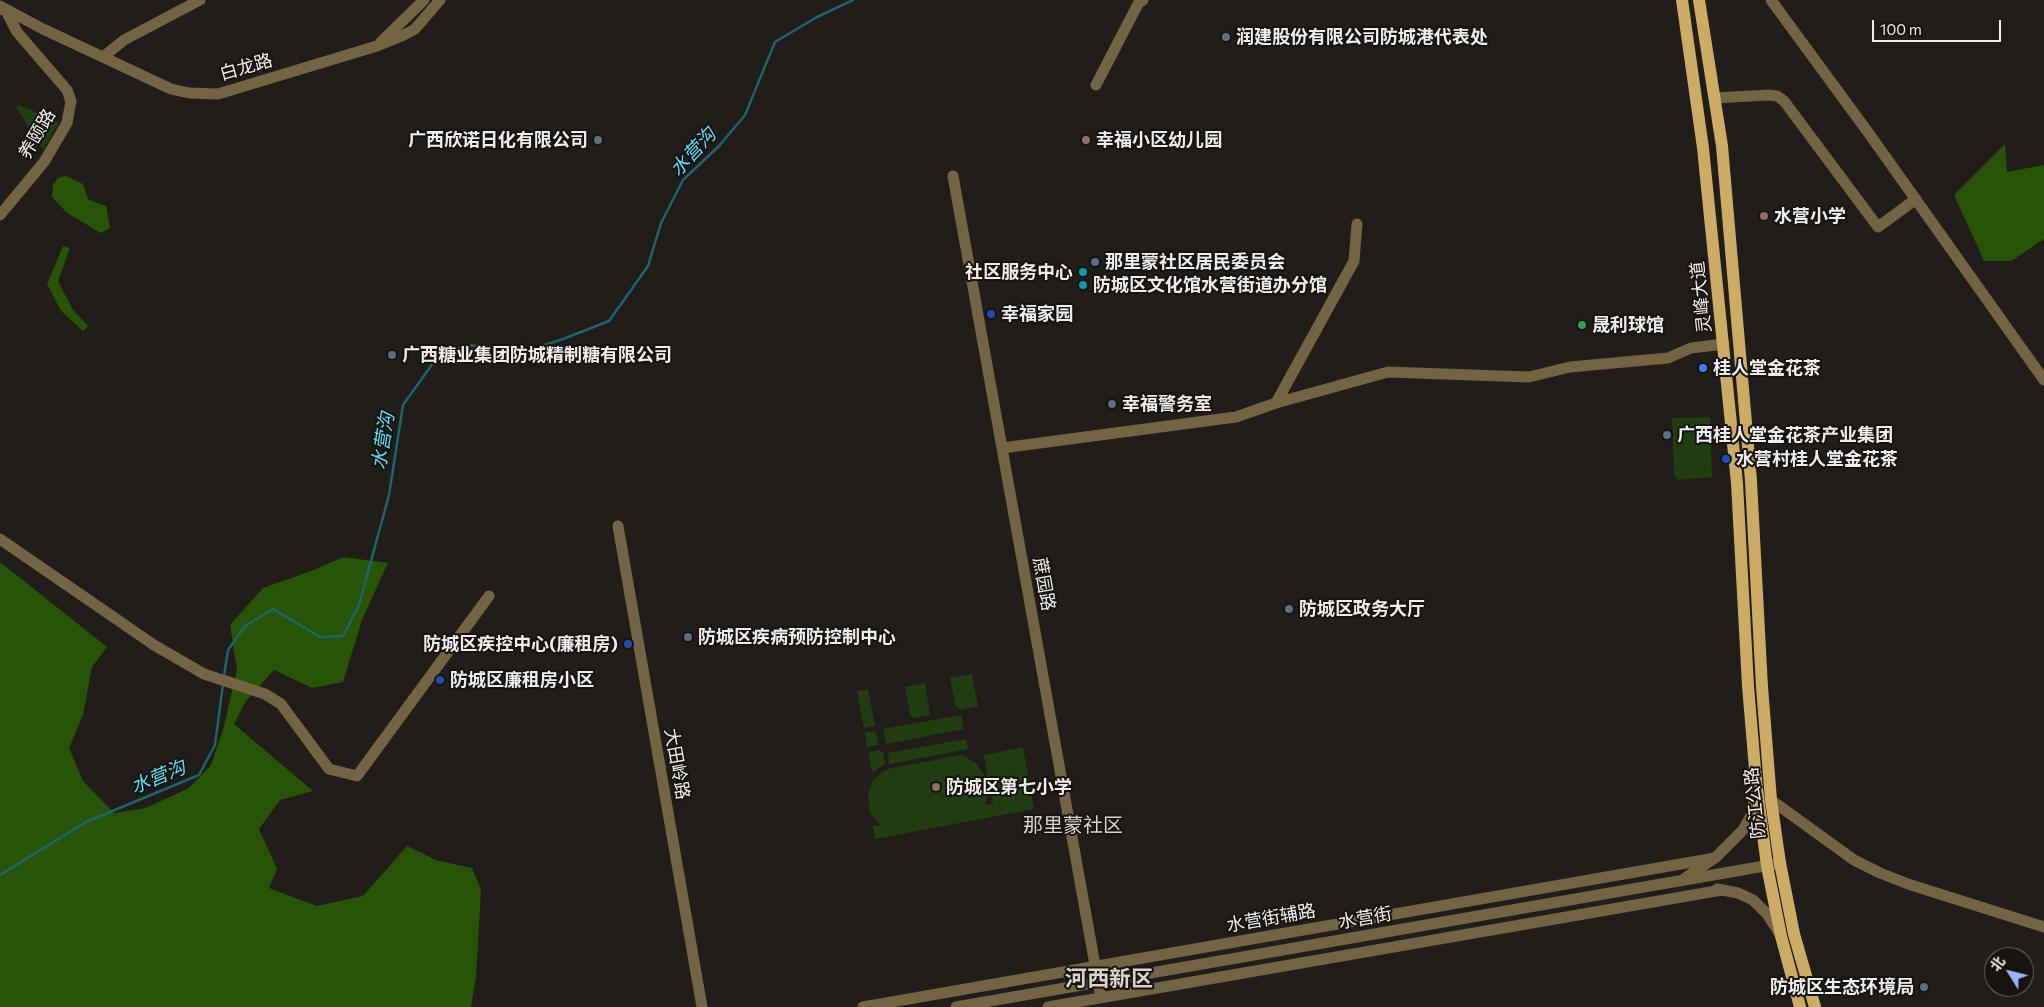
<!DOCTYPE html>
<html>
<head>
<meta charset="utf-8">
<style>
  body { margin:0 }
  #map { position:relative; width:2044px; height:1007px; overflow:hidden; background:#201d1a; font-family:Commissioner,"Noto Sans SC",sans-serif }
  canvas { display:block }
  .north { position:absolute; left:1984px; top:947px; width:50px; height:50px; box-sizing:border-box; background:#161311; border:1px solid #6d6b69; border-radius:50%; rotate:306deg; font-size:14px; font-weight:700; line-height:20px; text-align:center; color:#f0eeec }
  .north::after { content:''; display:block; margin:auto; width:18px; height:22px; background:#9eb3fd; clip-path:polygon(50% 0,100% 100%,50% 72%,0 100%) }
  .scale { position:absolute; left:1872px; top:20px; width:129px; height:22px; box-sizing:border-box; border:2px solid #f0eeec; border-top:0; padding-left:6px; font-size:15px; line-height:18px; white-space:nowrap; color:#f0eeec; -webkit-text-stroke:4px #161311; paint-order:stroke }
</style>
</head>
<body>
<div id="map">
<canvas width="2044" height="1007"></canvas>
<div class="north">北</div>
<div class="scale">100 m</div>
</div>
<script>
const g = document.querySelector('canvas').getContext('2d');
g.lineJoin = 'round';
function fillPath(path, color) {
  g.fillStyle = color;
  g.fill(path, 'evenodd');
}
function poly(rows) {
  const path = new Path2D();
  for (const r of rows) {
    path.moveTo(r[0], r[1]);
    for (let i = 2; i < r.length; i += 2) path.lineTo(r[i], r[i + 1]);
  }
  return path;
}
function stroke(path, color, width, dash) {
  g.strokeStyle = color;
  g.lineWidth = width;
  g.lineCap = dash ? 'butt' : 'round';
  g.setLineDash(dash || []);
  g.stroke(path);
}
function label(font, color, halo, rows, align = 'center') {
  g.font = font + ' Commissioner,"Noto Sans SC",sans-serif';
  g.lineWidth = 4;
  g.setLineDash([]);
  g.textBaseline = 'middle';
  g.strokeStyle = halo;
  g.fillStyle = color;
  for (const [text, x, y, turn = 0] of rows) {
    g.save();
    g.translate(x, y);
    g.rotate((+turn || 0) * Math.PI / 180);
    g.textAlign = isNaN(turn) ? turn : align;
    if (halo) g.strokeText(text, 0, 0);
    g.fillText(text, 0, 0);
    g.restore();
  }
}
const green = poly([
  [19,105,59,122,43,150,16,107],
  [1710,417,1712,477,1678,480,1674,476,1672,418],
  [972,674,978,706,960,710,955,705,950,678],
  [925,683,930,715,914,718,910,715,905,687],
  [868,689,875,726,864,728,857,691],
  [961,715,964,729,886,744,883,729],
  [876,731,878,745,867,747,865,733],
  [966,739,968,749,889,764,888,753],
  [1023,747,1034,809,875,839,873,826,881,825,870,813,868,794,873,781,882,772,888,769,960,755,966,757,977,764,987,780,988,793,985,805,993,804,984,755],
  [879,750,883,752,885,764,872,773,868,752]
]);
const forest = poly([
  [2005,144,2007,172,2044,165,2044,239,2011,261,1984,261,1954,195],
  [66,176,83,184,88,199,106,206,110,228,101,233,67,213,52,197,53,185,58,178],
  [63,246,70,248,58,281,73,310,88,326,83,331,61,311,47,284],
  [343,557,388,563,362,620,343,682,312,688,274,670,246,701,234,724,313,791,280,800,259,829,277,869,269,888,317,906,363,896,407,846,436,860,472,868,481,890,476,977,471,1007,0,1007,0,562,107,647,92,667,83,715,69,748,83,781,114,813,146,808,189,788,211,765,223,730,237,670,230,625,263,588,311,571]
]);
const stream = poly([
  [224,676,228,650,245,626,273,609,320,637,343,636,359,605,389,495,403,405,436,359,466,345,529,350,563,339,609,321,648,266,661,223,683,180,719,146,745,115,775,42,817,17,853,0],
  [0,875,86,822,199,775,215,745,223,684]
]);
const minor = poly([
  [1771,0,1870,135,2044,380],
  [0,6,43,29,171,89,189,93,218,94,377,46,402,36,415,29,440,0],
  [381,42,424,0],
  [103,57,124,40,200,0],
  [1096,85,1138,4,1143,0],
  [1714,98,1769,95,1777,96,1784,101,1878,227,1916,199],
  [953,176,1101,998],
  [0,215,44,162,67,123,71,101,67,90,17,32,5,9,3,10],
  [1276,403,1388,372,1529,377,1570,367,1668,358,1691,348,1724,344],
  [1002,448,1236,417,1276,403,1354,261,1357,224],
  [618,526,702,1007],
  [0,539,154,645,204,674,265,694,281,704,329,769,357,776,489,596],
  [1771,800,1854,860,1880,873,1908,884,2044,927],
  [1685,878,1715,858,1743,830,1752,814,1755,792],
  [1717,889,1738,893,1753,900,1767,914,1780,934],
  [863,1007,1715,858],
  [956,1007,1776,864],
  [1048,1007,1722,890]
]);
const major = poly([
  [1682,0,1703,148,1737,483,1748,686,1756,781,1767,866,1781,936,1800,1007],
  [1699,0,1722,146,1751,481,1762,687,1771,800,1780,863,1794,934,1815,1007]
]);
const markers = [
  [1226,37,5,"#5c6f8a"],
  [598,140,5,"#5c6f8a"],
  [1086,140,5,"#8d6e63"],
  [1764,216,5,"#8d6e63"],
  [1095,262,5,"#5c6f8a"],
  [1083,272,5,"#0f9aa8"],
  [1083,285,5,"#0f9aa8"],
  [991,314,5,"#1a4fb4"],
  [1582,325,5,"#2e9e5b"],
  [392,355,5,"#5c6f8a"],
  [1703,368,5,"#3f7fe0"],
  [1112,404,5,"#5c6f8a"],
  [1667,435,5,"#5c6f8a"],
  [1726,459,5,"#1a4fb4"],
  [1289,609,5,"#5c6f8a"],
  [688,637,5,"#5c6f8a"],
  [628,644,5,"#1a4fb4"],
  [440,680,5,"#1a4fb4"],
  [936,787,5,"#8d6e63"],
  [1924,987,5,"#5c6f8a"]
];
const poiNames = [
  ["润建股份有限公司防城港代表处",1236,37],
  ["广西欣诺日化有限公司",588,140,"right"],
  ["幸福小区幼儿园",1096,140],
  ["水营小学",1774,216],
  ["那里蒙社区居民委员会",1105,262],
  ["社区服务中心",1073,272,"right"],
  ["防城区文化馆水营街道办分馆",1093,285],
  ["幸福家园",1001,314],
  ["晟利球馆",1592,325],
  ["广西糖业集团防城精制糖有限公司",402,355],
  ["桂人堂金花茶",1713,368],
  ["幸福警务室",1122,404],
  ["广西桂人堂金花茶产业集团",1677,435],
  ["水营村桂人堂金花茶",1736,459],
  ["防城区政务大厅",1299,609],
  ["防城区疾病预防控制中心",698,637],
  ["防城区疾控中心(廉租房)",618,644,"right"],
  ["防城区廉租房小区",450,680],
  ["防城区第七小学",946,787],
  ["防城区生态环境局",1914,987,"right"]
];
const streetNames = [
  ["白龙路",246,67,-16],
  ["养颐路",37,134,-60],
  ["灵峰大道",1701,297,-96],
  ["蔗园路",1044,584,80],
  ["大田岭路",677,764,80],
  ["防江公路",1755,803,-96],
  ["水营街辅路",1271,918,-10],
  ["水营街",1365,918,-10]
];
const waterNames = [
  ["水营沟",693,152,-47],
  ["水营沟",383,441,-81],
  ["水营沟",158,777,-22]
];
const quarterNames = [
  ["那里蒙社区",1073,825]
];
const districtNames = [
  ["河西新区",1109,979]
];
fillPath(green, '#213e12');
fillPath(forest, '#275405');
stroke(stream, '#1f636f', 2.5);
stroke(minor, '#736443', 11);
stroke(major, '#ccab65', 12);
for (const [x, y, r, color] of markers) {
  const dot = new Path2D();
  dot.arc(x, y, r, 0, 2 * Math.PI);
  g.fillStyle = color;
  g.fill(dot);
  stroke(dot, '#161311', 2);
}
label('bold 18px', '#f0eeec', '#161311', poiNames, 'left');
label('18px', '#f0eeec', '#161311', streetNames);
label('italic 19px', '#61dff7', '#161311', waterNames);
label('20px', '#d7d3cf', '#161311', quarterNames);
label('bold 22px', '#d7d3cf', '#161311', districtNames);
</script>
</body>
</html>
